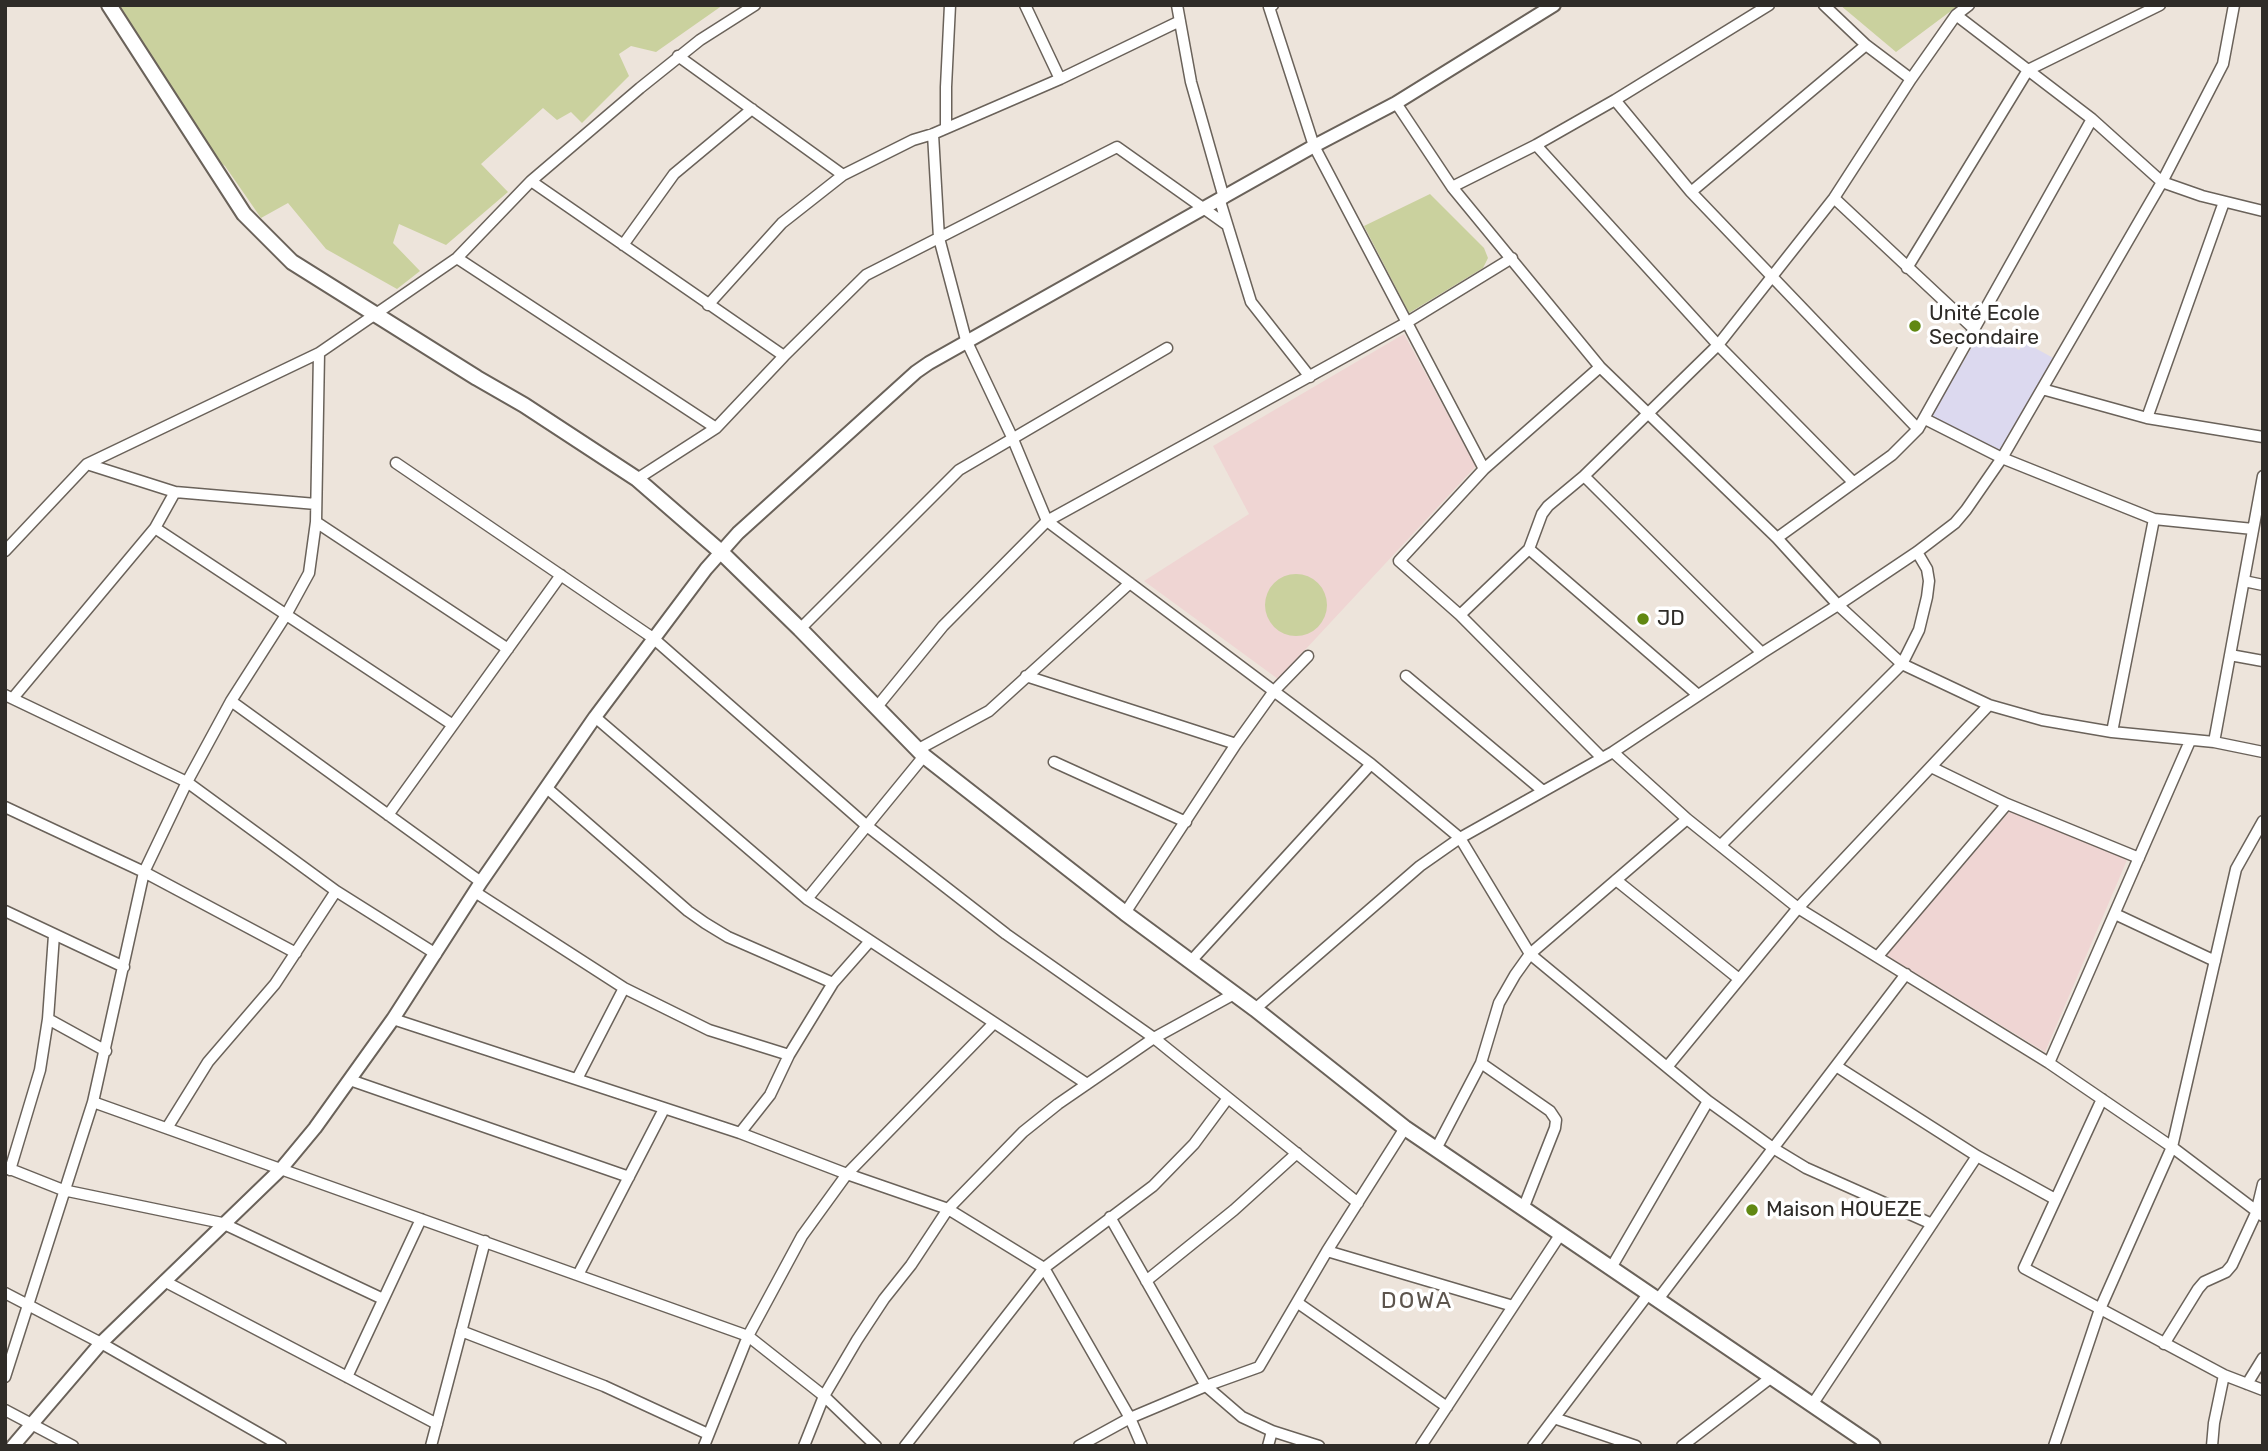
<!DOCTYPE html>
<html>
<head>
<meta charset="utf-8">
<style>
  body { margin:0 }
  #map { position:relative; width:2268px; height:1451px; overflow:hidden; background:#ede4db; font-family:Rubik,sans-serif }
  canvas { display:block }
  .frame { position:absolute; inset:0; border:7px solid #2f2c28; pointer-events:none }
</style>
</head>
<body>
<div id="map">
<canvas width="2268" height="1451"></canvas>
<div class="frame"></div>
</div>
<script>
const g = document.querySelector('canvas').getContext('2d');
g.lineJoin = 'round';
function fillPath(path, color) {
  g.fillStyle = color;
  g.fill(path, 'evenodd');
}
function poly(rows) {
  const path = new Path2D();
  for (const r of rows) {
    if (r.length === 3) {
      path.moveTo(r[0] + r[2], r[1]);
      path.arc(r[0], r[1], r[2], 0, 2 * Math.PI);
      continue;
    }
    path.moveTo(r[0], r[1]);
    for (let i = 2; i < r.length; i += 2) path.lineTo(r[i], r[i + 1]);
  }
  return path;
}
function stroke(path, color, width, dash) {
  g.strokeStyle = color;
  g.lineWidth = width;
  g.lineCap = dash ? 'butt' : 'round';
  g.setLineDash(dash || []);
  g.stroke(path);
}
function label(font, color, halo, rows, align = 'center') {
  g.font = font + ' Rubik,sans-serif';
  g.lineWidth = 7;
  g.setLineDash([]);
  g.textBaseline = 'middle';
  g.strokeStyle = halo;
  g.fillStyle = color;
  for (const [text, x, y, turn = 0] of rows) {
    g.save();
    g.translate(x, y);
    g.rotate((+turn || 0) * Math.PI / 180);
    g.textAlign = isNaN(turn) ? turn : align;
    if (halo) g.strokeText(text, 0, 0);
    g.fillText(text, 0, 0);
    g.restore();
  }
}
const commercial = poly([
  [1983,329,2019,350,2024,342,2057,360,2001,452,1929,418]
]);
const education = poly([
  [1404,334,1476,466,1278,679,1144,581,1249,514,1213,446],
  [2010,811,2127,860,2045,1052,1886,955]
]);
const green = poly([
  [118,5,723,5,656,52,631,46,619,54,629,76,582,123,571,112,557,120,543,108,481,164,508,192,446,245,399,224,393,243,420,271,397,289,326,249,288,203,261,218,225,166,212,157,149,60],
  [1840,5,1959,5,1896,52],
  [1430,194,1484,248,1488,258,1483,268,1409,313,1364,226],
  [1296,605,31]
]);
const minor = poly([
  [1025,5,1060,79],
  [1177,5,1191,82,1224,198],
  [1273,5,1269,7,1314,146,1484,469],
  [1824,5,1866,45,1911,79],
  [1956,15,2092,119,2162,182,2202,196,2263,211],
  [678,56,843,175],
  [1615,100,1691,192,1918,429],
  [1396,103,1452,187,1600,367,1777,538,1838,605,1902,664,1989,705,2042,720,2112,732,2214,742,2263,752],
  [946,127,946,87,950,5],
  [933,134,939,238,966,340,1012,437,1047,521,1371,764,1460,838,1530,954,1708,1101,1773,1148,1806,1168,1932,1224],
  [1536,145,1718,345,1852,481],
  [531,181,784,356],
  [1452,187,1536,145,1615,100,1769,5],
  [1691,192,1866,45],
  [1834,198,1973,328],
  [1220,201,1251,302,1310,377],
  [623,245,674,174,752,109],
  [457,258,716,428],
  [1907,268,2028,70,2160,5],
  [708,305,782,223,843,175,913,140,933,134,1060,79,1180,21],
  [1600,367,1484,469,1399,561,1460,615,1602,758],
  [2042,389,2147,418,2263,437],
  [2147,418,2224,202],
  [1925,419,2002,458,2154,519,2253,529],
  [396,463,653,638,867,826,1006,934,1154,1038,1358,1203],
  [87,464,175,492,316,504],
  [1584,476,1762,653],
  [637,479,716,428,784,356,866,275,1117,147,1227,225],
  [316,522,508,649],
  [155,528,453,725],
  [1777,538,1892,455,1918,429,2092,119],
  [1529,549,1698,695],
  [5,551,87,464,319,353,457,258,531,181,640,88,700,40,755,5],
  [2244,581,2263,585],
  [1460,615,1529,549,1542,514,1548,506,1584,476,1718,345,1834,198,1911,79,1956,15,1969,5],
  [800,629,959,470,1167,348],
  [2230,655,2263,661],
  [1026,676,1236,744],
  [1406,676,1543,791],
  [5,695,187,782,336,891,436,954],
  [13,698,155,528,175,492],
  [231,701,481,882],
  [876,708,943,626,1047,521,1406,323,1512,258],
  [595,717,807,899,1087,1084],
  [2112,732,2154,519],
  [2214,742,2263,476],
  [917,750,989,711,1130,583],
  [1613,752,1687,819,1798,908,2049,1063,2172,1147,2263,1216],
  [1054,762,1186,822],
  [1931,767,2007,804,2139,858],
  [548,789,688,911,705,923,728,937,833,983],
  [5,807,144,872,296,953],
  [388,815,561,575],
  [1721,845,1902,664,1919,630,1927,597,1929,581,1927,569,1917,552],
  [1616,880,1739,979],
  [475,892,624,988,709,1030,789,1055],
  [807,899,924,756],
  [5,911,124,967],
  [1125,913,1236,744,1274,691,1308,656],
  [2115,914,2215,961],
  [1878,956,2007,804],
  [1191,961,1371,764],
  [1255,1009,1420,866,1460,838,1613,752,1762,653,1838,605,1917,552,1955,523,1966,510,2002,458,2162,182,2223,64,2234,5],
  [48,1019,106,1051],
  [393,1019,740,1133,847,1174,948,1209,1044,1268,1130,1418,1142,1446],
  [1481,1063,1550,1111,1556,1120,1555,1128,1523,1209],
  [2049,1063,2190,741],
  [1836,1066,1977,1156,2055,1199],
  [1667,1067,1798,908,1989,705],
  [577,1079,624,988],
  [350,1080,629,1177],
  [2102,1099,2024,1268,2224,1375,2263,1390],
  [93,1102,748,1336,824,1396,876,1446],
  [167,1128,208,1062,275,984,336,891],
  [740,1133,770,1095,789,1055,833,983,870,941],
  [1436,1149,1481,1063,1499,1003,1515,975,1530,954,1687,819],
  [5,1167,63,1190,222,1223,383,1299],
  [10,1170,40,1070,48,1019,54,935],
  [1110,1217,1206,1386,1242,1417,1272,1431,1319,1446],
  [1327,1251,1513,1306],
  [1611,1268,1708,1101],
  [578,1275,664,1109],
  [164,1281,437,1424],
  [1146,1281,1234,1210,1297,1153],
  [5,1293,101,1343,281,1446],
  [1659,1298,1906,974],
  [1298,1303,1447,1407],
  [461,1331,604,1386,708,1434],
  [2164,1344,2198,1289,2204,1282,2226,1272,2232,1265,2256,1213,2263,1184],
  [5,1377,93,1102,144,872,187,782,231,701,286,615,309,573,316,522,319,353],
  [347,1377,421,1219],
  [2247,1384,2263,1358],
  [1812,1405,1977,1156],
  [5,1410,73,1446],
  [1554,1418,1636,1446],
  [431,1446,485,1241],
  [704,1446,748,1336,802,1236,847,1174,994,1023],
  [804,1446,824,1396,857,1340,884,1299,911,1265,948,1209,1023,1132,1058,1104,1154,1038,1234,994],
  [905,1446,1044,1268,1153,1186,1194,1144,1228,1098],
  [1079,1446,1130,1418,1206,1386,1259,1367,1327,1251,1405,1128],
  [1268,1446,1272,1431],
  [1421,1446,1560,1235],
  [1533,1446,1649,1293],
  [1682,1446,1773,1376],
  [2054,1446,2100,1309,2172,1147,2236,869,2263,821],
  [2212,1446,2214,1423,2224,1375]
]);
const tertiary = poly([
  [13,1446,101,1343,281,1169,315,1128,393,1019,481,882,595,717,706,569,738,533,916,372,929,363,1314,146,1396,103,1554,5]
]);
const secondary = poly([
  [109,5,244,214,292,262,477,378,524,405,637,479,721,552,800,629,924,756,1125,913,1255,1009,1405,1128,1873,1446]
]);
const markers = [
  [1915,326,7,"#618812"],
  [1643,619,7,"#618812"],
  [1752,1210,7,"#618812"]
];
const poiNames = [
  ["Unité Ecole",1929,314],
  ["Secondaire",1929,338],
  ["JD",1657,619],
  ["Maison HOUEZE",1766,1210]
];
const neighbourhoodNames = [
  ["DOWA",1417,1301]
];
fillPath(commercial, '#dcd9ef');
fillPath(education, '#efd5d3');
fillPath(green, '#cad19e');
stroke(minor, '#6a625a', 13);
stroke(tertiary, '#6a625a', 16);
stroke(secondary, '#6a625a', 18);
stroke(minor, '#fff', 10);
stroke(tertiary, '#fff', 12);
stroke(secondary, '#fff', 14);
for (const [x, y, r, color] of markers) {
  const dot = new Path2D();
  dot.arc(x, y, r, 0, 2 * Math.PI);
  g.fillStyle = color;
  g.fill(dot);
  stroke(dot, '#fff', 2.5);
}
label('21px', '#2f2c28', '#fff', poiNames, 'left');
g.letterSpacing = '2px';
label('23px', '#5c544d', '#fff', neighbourhoodNames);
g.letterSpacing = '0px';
</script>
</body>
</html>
